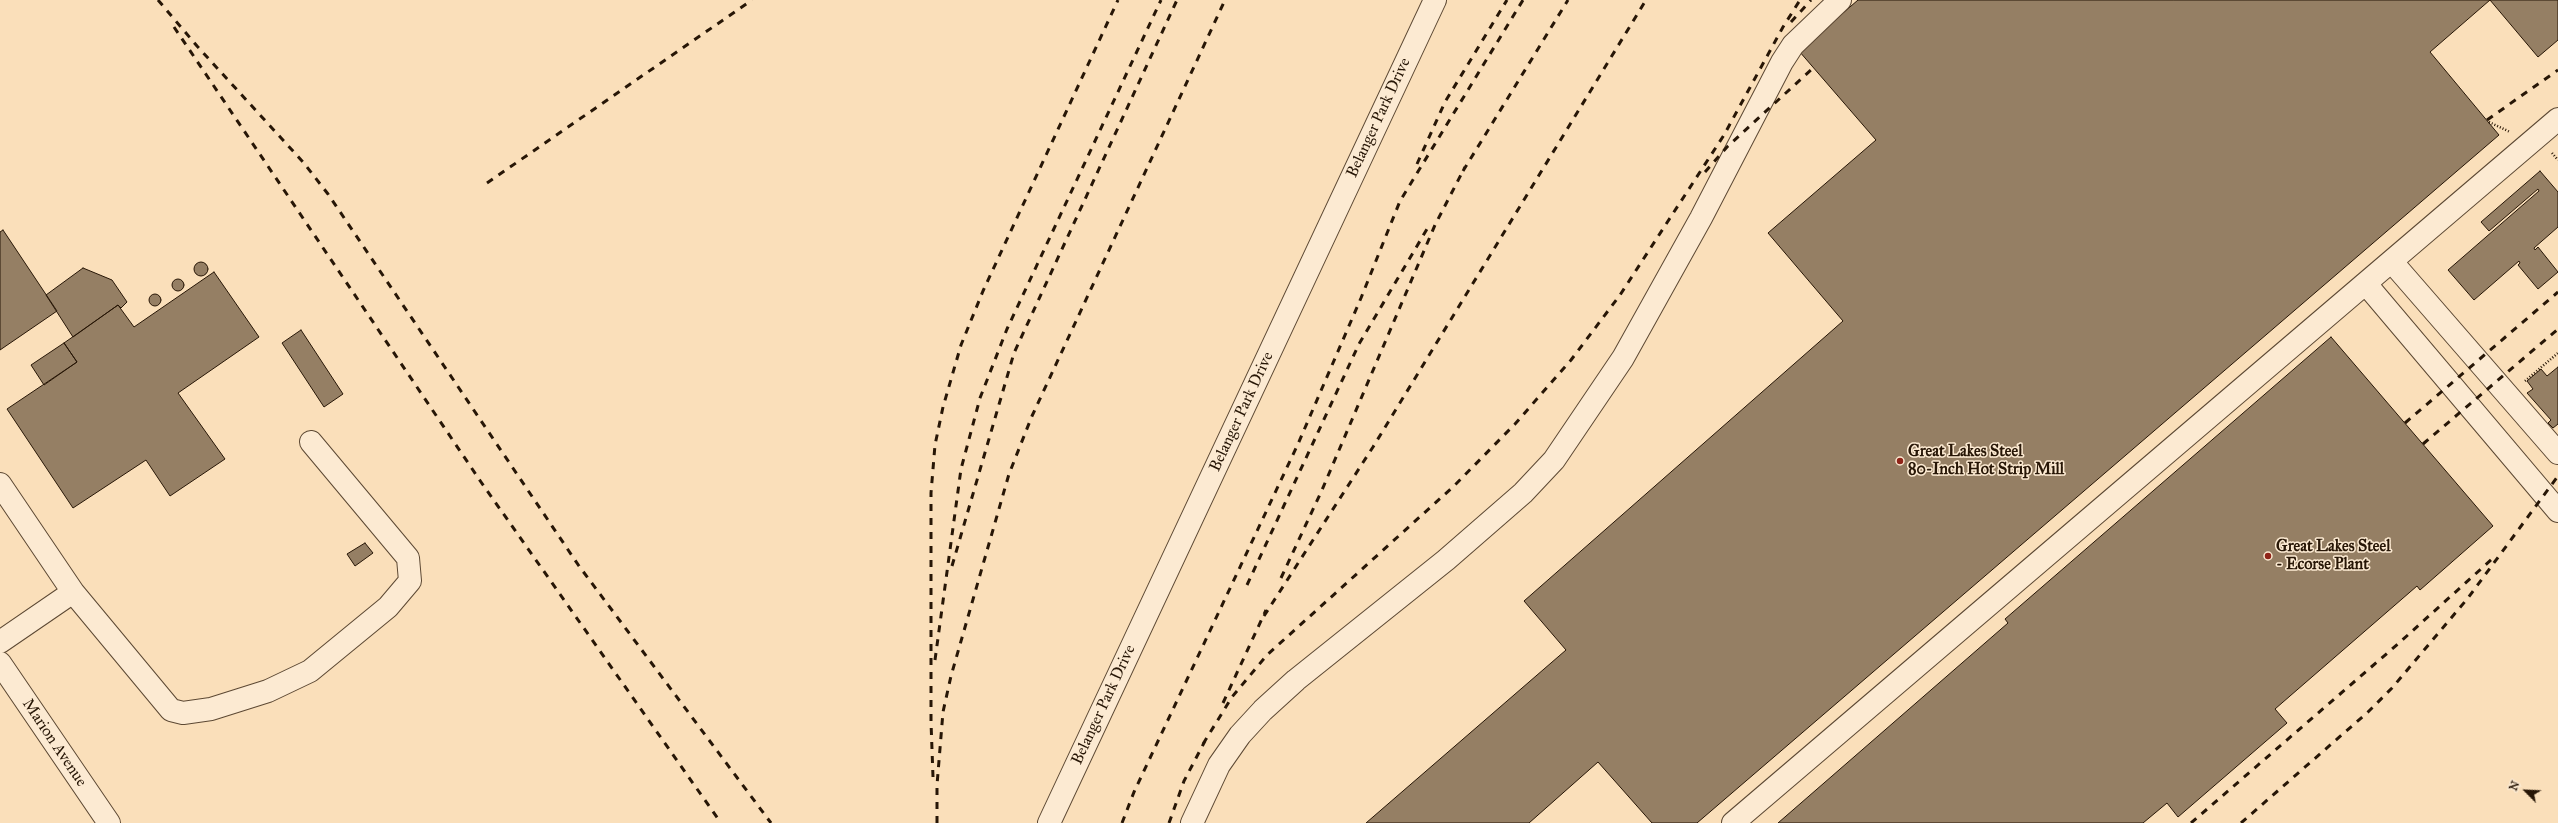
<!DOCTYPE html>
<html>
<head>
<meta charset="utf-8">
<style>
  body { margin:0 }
  #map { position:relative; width:2558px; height:823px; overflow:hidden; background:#fadfba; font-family:"IM FELL Great Primer",serif }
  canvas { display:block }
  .north { position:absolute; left:2506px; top:771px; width:40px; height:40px; -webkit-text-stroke:3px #fcead2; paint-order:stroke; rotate:294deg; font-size:11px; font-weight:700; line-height:16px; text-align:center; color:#271606 }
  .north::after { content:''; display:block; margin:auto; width:14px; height:18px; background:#271606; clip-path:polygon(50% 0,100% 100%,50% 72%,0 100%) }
</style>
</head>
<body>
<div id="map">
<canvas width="2558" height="823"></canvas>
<div class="north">N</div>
</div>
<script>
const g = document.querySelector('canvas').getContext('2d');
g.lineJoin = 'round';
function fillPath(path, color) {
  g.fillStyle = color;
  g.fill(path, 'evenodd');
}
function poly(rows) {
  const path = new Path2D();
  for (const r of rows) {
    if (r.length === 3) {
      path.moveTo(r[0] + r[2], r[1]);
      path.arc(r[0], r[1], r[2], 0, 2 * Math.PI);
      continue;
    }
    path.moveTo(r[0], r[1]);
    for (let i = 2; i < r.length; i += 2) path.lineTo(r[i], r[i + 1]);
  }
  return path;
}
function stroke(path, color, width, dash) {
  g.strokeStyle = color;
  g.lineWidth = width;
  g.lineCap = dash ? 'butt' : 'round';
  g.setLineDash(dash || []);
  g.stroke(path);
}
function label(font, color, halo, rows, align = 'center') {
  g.font = font + ' "IM FELL Great Primer",serif';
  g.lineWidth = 3;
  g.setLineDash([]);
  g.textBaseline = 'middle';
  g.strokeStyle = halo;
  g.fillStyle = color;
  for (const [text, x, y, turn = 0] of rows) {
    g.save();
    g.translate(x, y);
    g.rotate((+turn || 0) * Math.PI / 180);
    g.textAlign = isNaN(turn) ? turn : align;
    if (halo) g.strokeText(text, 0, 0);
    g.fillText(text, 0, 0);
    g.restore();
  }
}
const building = poly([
  [1858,0,2490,0,2430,52,2499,135,1697,823,1652,823,1598,762,1529,823,1366,823,1566,650,1524,601,1843,321,1768,233,1876,140,1799,51,1858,0],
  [2490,0,2558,0,2558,40,2538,57,2490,0],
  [2540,171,2558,192,2558,227,2534,248,2535,250,2538,247,2558,272,2538,289,2518,265,2520,263,2519,261,2474,300,2448,270,2539,191,2538,189,2489,231,2481,222,2540,171],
  [3,230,57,311,0,350,0,232,3,230],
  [201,269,7],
  [83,268,112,280,127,302,121,308,118,305,73,337,46,295,83,268],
  [214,272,259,337,178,393,225,459,170,496,146,460,73,508,7,409,77,362,64,343,118,305,134,327,214,272],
  [178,285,6],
  [155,300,6],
  [301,330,343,394,324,407,282,343,301,330],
  [2331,337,2493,526,2420,590,2417,586,2275,709,2287,723,2178,817,2167,803,2143,823,1778,823,2008,623,2005,619,2331,337],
  [64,343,77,362,44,385,31,365,64,343],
  [2558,367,2558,424,2553,428,2548,423,2551,420,2527,393,2533,389,2527,381,2541,369,2547,376,2558,367],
  [365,543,373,553,355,566,347,554,365,543]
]);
const path = poly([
  [2489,122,2510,132],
  [2552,153,2558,160],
  [2525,381,2558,353]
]);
const minor = poly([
  [2392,262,2558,453],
  [2366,284,2558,511],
  [0,484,73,592,0,642],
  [73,592,171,710,183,713,211,709,268,691,310,671,388,607,410,581,408,558,311,442],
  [0,663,109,823],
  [1049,823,1435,0],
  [1192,823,1219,765,1240,735,1263,710,1296,680,1446,560,1523,493,1554,460,1623,358,1701,218,1782,62,1793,45,1840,0],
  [1733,823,2558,119]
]);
const rail = poly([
  [158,0,197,46,303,162,328,194,579,566,771,823],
  [1791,22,1811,0],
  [174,27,481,482,721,823],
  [2487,120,2558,70],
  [1417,164,1445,102,1507,0],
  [1463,171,1568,0],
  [1705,172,1727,147,1813,68],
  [487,183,752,0],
  [2405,423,2558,292],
  [2423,444,2558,329],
  [952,566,1014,353,1177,0],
  [1281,578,1322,490,1435,225,1465,167],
  [1247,585,1359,344,1430,224],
  [1264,616,1373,447,1646,0],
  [935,660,961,469,980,398,1007,329,1161,0],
  [1223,703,1266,610],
  [1203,744,1232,697,1267,655,1454,486,1515,424,1571,360,1620,295,1724,135,1783,27,1800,0],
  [933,777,931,722,931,493,935,445,943,407,961,345,983,291,1118,0],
  [937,823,937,785,943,712,951,676,1009,474,1032,416,1225,0],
  [1122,823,1134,792,1298,444,1361,298,1400,201,1523,0],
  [1169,823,1184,781,1205,741],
  [2191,823,2399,643,2492,559],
  [2241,823,2368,712,2392,688,2468,598,2558,476]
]);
const markers = [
  [1900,461,4,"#8f2418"],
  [2268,556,4,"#8f2418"]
];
const streetNames = [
  ["Belanger Park Drive",1379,118,-65],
  ["Belanger Park Drive",1242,412,-65],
  ["Belanger Park Drive",1104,705,-65],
  ["Marion Avenue",54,743,56]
];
const poiNames = [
  ["Great Lakes Steel",1908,452],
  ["80-Inch Hot Strip Mill",1908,470],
  ["Great Lakes Steel",2276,547],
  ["- Ecorse Plant",2276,565]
];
fillPath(building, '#957f64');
stroke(building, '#271606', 1);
stroke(minor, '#5c4833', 24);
stroke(path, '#271606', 2.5, [1, 2]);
stroke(minor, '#fcead2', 22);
stroke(rail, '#271606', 3, [7, 7]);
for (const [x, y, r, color] of markers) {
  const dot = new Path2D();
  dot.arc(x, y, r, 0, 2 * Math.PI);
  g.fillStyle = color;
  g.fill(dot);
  stroke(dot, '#fcead2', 1.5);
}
label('16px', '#271606', '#fcead2', streetNames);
label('bold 16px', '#271606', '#fcead2', poiNames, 'left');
</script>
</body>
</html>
